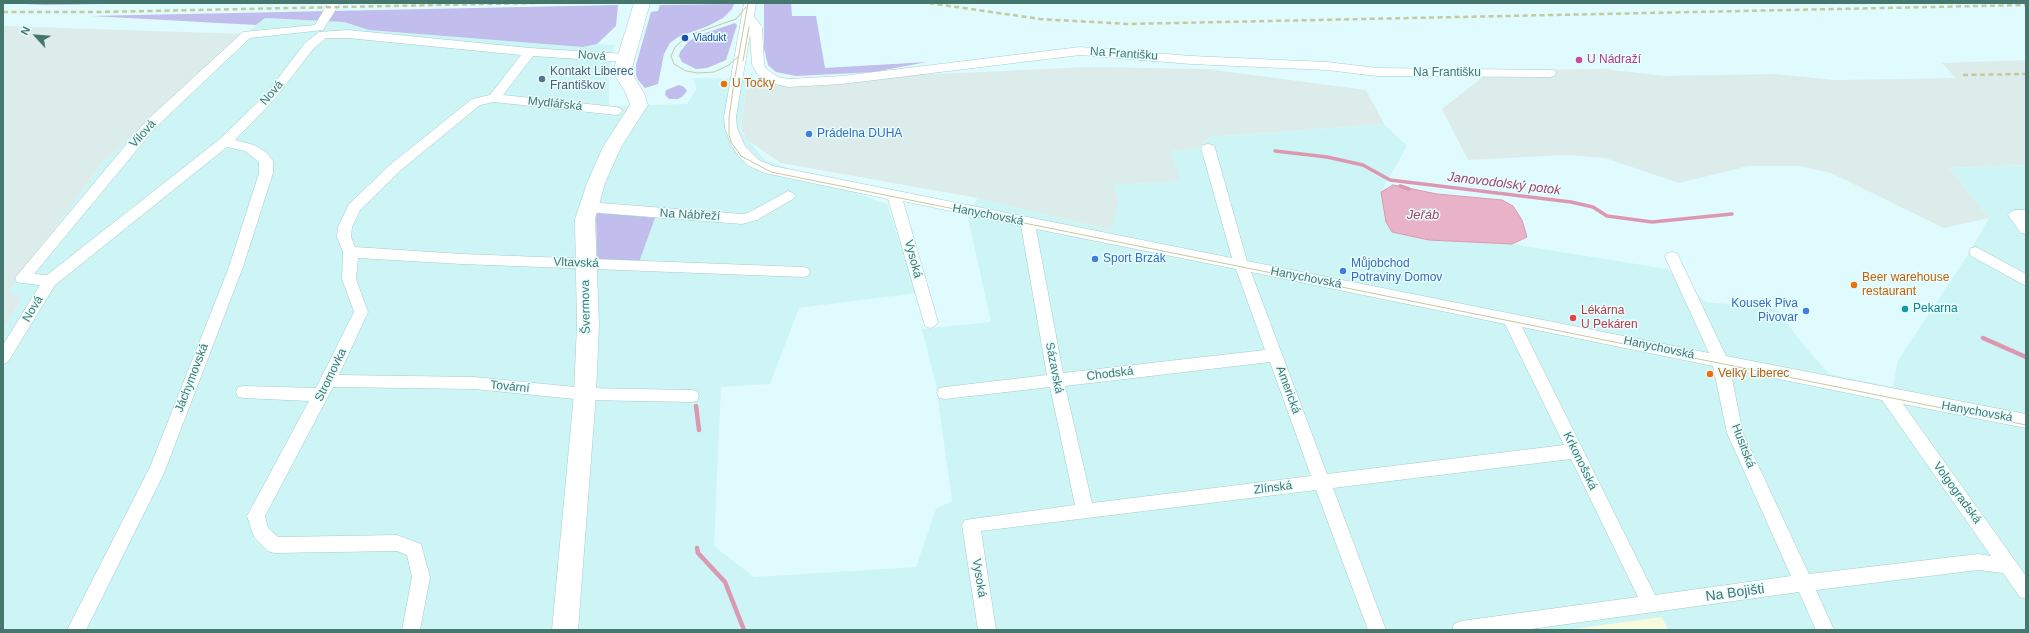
<!DOCTYPE html>
<html>
<head>
<meta charset="utf-8">
<style>
  body { margin:0 }
  #map { position:relative; width:2029px; height:633px; overflow:hidden; background:#e0fbfe; font-family:Arial,sans-serif }
  canvas { display:block }
  .frame { position:absolute; inset:0; border:4px solid #45776f; pointer-events:none }
  .north { position:absolute; left:16px; top:16px; width:40px; height:40px; -webkit-text-stroke:3px #e8fdff; paint-order:stroke; rotate:296deg; font-size:11px; font-weight:700; line-height:16px; text-align:center; color:#45776f }
  .north::after { content:''; display:block; margin:auto; width:14px; height:18px; background:#45776f; clip-path:polygon(50% 0,100% 100%,50% 72%,0 100%) }
</style>
</head>
<body>
<div id="map">
<canvas width="2029" height="633"></canvas>
<div class="frame"></div>
<div class="north">N</div>
</div>
<script>
const g = document.querySelector('canvas').getContext('2d');
g.lineJoin = 'round';
function fillPath(path, color) {
  g.fillStyle = color;
  g.fill(path, 'evenodd');
}
function poly(rows) {
  const path = new Path2D();
  for (const r of rows) {
    path.moveTo(r[0], r[1]);
    for (let i = 2; i < r.length; i += 2) path.lineTo(r[i], r[i + 1]);
  }
  return path;
}
function stroke(path, color, width, dash) {
  g.strokeStyle = color;
  g.lineWidth = width;
  g.lineCap = dash ? 'butt' : 'round';
  g.setLineDash(dash || []);
  g.stroke(path);
}
function label(font, color, halo, rows, align = 'center') {
  g.font = font + ' Arial,sans-serif';
  g.lineWidth = 3;
  g.setLineDash([]);
  g.textBaseline = 'middle';
  g.strokeStyle = halo;
  g.fillStyle = color;
  for (const [text, x, y, turn = 0] of rows) {
    g.save();
    g.translate(x, y);
    g.rotate((+turn || 0) * Math.PI / 180);
    g.textAlign = isNaN(turn) ? turn : align;
    if (halo) g.strokeText(text, 0, 0);
    g.fillText(text, 0, 0);
    g.restore();
  }
}
const residential = poly([
  [265,18,344,22,369,30,583,47,597,44,614,45,609,71,609,106,687,104,697,88,692,78,745,79,747,83,740,131,765,160,887,204,917,293,799,308,770,384,721,387,714,546,754,577,916,567,936,509,952,501,936,385,922,329,991,322,968,218,977,198,1110,230,1112,185,1179,181,1171,151,1197,149,1210,137,1384,124,1407,146,1381,192,1429,240,1512,244,1667,269,1706,302,1778,309,1797,337,1829,374,1893,387,1898,360,1967,256,1989,218,1949,168,2026,165,2026,630,3,630,3,331,22,298,8,291,102,163,190,80]
]);
const industrial = poly([
  [3,26,246,34,102,163,9,291,22,298,3,331],
  [2026,60,2026,165,1949,168,1989,218,1944,228,1831,173,1799,166,1748,166,1679,183,1605,158,1565,155,1468,160,1442,109,1485,75,1502,70,1605,69,1664,76,1774,74,1835,80,1956,78,1942,63],
  [1087,67,1207,69,1366,90,1384,124,1210,137,1197,149,1171,151,1180,181,1112,185,1119,200,1110,230,977,198,781,163,747,140,741,128,747,83]
]);
const education = poly([
  [1662,617,1668,630,1565,630]
]);
const green = poly([
  [3,3,160,3,45,5],
  [764,3,791,3,792,16,816,16,825,68,927,62,874,72,796,76,776,72,768,65,764,49],
  [734,4,732,9,723,18,708,26,678,37,670,43,664,54,658,84,645,88,638,80,636,75,636,65,651,12,658,11,660,5],
  [618,5,616,26,597,44,583,47,369,30,344,22,265,18,256,25,91,16],
  [735,23,737,25,726,60,707,68,696,69,682,62,679,56,680,52,688,42,697,36],
  [679,85,684,87,687,91,683,96,678,99,669,99,665,95,666,90],
  [596,212,655,218,639,262,597,259]
]);
const water = poly([
  [1393,185,1437,194,1502,200,1513,206,1522,220,1527,237,1512,244,1429,240,1392,232,1386,222,1381,192,1393,185]
]);
const streamFar1 = poly([
  [1275,151,1327,157,1363,165,1390,180,1571,202,1593,207,1607,216,1652,222,1732,214],
  [1400,186,1409,189]
]);
const stream = poly([
  [1983,338,2026,357],
  [696,406,699,430],
  [697,548,698,553,725,582,744,630]
]);
const street = poly([
  [328,3,340,3,323,30,250,38,155,128,34,274,47,275,220,139,266,94,305,43,319,32,348,30,530,48,625,54,631,58,625,62,533,56,503,95,616,107,620,108,622,111,620,114,616,115,494,102,480,105,401,170,360,210,352,227,351,237,355,247,462,254,803,267,808,268,810,272,808,276,803,277,462,264,358,258,356,279,368,312,339,375,474,377,585,388,691,390,697,391,699,396,697,401,691,402,585,400,474,389,333,387,265,516,268,528,278,537,397,535,421,544,430,577,420,630,402,630,412,577,407,555,397,551,274,553,268,551,254,537,247,516,309,401,244,398,238,397,236,392,238,387,244,386,316,388,354,312,342,279,343,252,337,237,338,227,349,204,391,164,472,99,490,95,521,55,348,38,326,38,313,49,274,100,235,140,254,145,266,152,273,161,273,173,243,267,164,473,86,630,67,630,150,467,229,267,259,173,259,162,245,151,227,147,55,285,8,362,3,364,3,345,40,285,22,283,17,282,15,278,145,122,243,32,315,25,328,3],
  [744,3,756,3,754,16,762,27,764,64,766,69,778,77,788,79,842,76,1080,47,1191,56,1327,62,1377,68,1554,70,1556,73,1554,76,1550,77,1377,76,1327,70,1191,64,1080,55,842,84,788,87,770,83,757,74,752,64,750,34,736,117,737,128,745,146,759,160,773,166,1232,258,1201,148,1203,145,1208,144,1213,145,1215,148,1247,261,1709,353,1665,257,1667,253,1672,252,1677,253,1726,356,2026,414,2026,428,1903,404,2026,576,2026,599,2020,597,2003,573,1978,570,1816,590,1834,630,1816,630,1799,592,1524,630,1452,630,1454,624,1461,621,1638,597,1571,459,1333,488,1386,630,1368,630,1316,490,981,531,996,630,978,630,962,525,965,520,1075,505,1050,387,945,399,939,398,937,393,939,388,945,387,1047,375,1021,226,903,201,938,322,935,326,930,328,925,326,888,199,765,173,749,166,740,158,732,147,725,128,724,117,744,3],
  [1036,229,1236,269,1265,350,1063,373,1036,229],
  [1251,272,1505,324,1564,445,1327,474,1251,272],
  [1522,327,1713,366,1727,433,1791,576,1655,595,1522,327],
  [1270,362,1311,476,1092,503,1065,386,1270,362],
  [1730,369,1882,400,1991,556,1978,554,1809,574,1743,433,1730,369],
  [788,191,793,193,795,196,793,199,757,220,742,224,587,212,582,210,580,207,582,204,587,202,742,214,748,213,788,191],
  [2015,210,2026,210,2026,234,2021,233,2008,215,2010,212,2015,210],
  [1976,247,2026,274,2026,286,1971,256,1969,252,1971,248,1976,247]
]);
const secondary = poly([
  [634,3,650,3,632,68,634,77,644,93,648,105,621,147,605,183,595,219,599,325,596,394,578,630,552,630,574,394,577,325,575,219,587,183,603,147,630,105,626,93,616,77,614,68,634,3]
]);
const tram = poly([
  [748,3,734,82,729,118,729,134,731,142,741,156,771,172,2026,425],
  [693,34,736,19,746,7],
  [687,37,675,47,671,56,674,64,686,71,698,73,714,72,729,65,739,56],
  [743,61,749,27]
]);
const rail = poly([
  [929,3,1040,19,1127,24,2026,5],
  [3,12,98,12,535,3],
  [1963,75,2026,74]
]);
const markers = [
  [685,38,4,"#1a4fb4"],
  [1579,60,4,"#d1479c"],
  [542,79,4,"#5c6f8a"],
  [724,84,4,"#e8710a"],
  [809,134,4,"#3f7fe0"],
  [1095,259,4,"#3f7fe0"],
  [1343,271,4,"#3f7fe0"],
  [1854,285,4,"#e8710a"],
  [1905,309,4,"#0f9aa8"],
  [1806,311,4,"#3f7fe0"],
  [1573,318,4,"#e0444e"],
  [1710,374,4,"#e8710a"]
];
const farTransitnames = [
  ["Viadukt",693,38]
];
const streetNames = [
  ["Na Františku",1124,54,4],
  ["Nová",592,56,4],
  ["Na Františku",1447,73],
  ["Nová",272,93,-49],
  ["Mydlářská",555,104,6],
  ["Vilová",143,134,-48],
  ["Na Nábřeží",690,215,3],
  ["Hanychovská",988,215,11],
  ["Vysoká",913,259,75],
  ["Vltavská",576,263,2],
  ["Hanychovská",1306,278,11],
  ["Švermova",586,307,-91],
  ["Nová",33,309,-59],
  ["Hanychovská",1659,348,12],
  ["Sázavská",1054,368,79],
  ["Chodská",1110,374,-7],
  ["Stromovka",331,375,-64],
  ["Jáchymovská",192,378,-69],
  ["Tovární",510,387,5],
  ["Americká",1288,390,70],
  ["Hanychovská",1977,412,10],
  ["Husitská",1743,446,69],
  ["Krkonošská",1580,461,64],
  ["Zlínská",1273,488,-7],
  ["Volgogradská",1957,493,54],
  ["Vysoká",979,578,81]
];
const hotelNames = [
  ["U Nádraží",1587,60]
];
const serviceNames = [
  ["Kontakt Liberec",550,72],
  ["Františkov",550,86]
];
const foodNames = [
  ["U Točky",732,84],
  ["Beer warehouse",1862,278],
  ["restaurant",1862,292],
  ["Velký Liberec",1718,374]
];
const shopNames = [
  ["Prádelna DUHA",817,134],
  ["Sport Brzák",1103,259],
  ["Můjobchod",1351,264],
  ["Potraviny Domov",1351,278],
  ["Kousek Piva",1798,304,"right"],
  ["Pivovar",1798,318,"right"]
];
const cultureNames = [
  ["Pekarna",1913,309]
];
const healthNames = [
  ["Lékárna",1581,311],
  ["U Pekáren",1581,325]
];
const waterNames = [
  ["Janovodolský potok",1504,184,7],
  ["Jeřáb",1423,215]
];
const nearStreetnames = [
  ["Na Bojišti",1735,593,-8]
];
fillPath(residential, '#cef5f5');
fillPath(industrial, '#dceceb');
fillPath(education, '#f7fadd');
fillPath(green, '#c1bdec');
fillPath(water, '#e9b3c7');
stroke(water, '#dc98b1', 1);
stroke(streamFar1, '#dc98b1', 3.5);
stroke(stream, '#dc98b1', 4.5);
stroke(street, '#a3cdca', 1);
stroke(secondary, '#a0d1cd', 1);
fillPath(street, '#fff');
fillPath(secondary, '#fff');
stroke(tram, '#c7c89e', 1);
stroke(rail, '#c7c89e', 2.5, [5, 3.5]);
for (const [x, y, r, color] of markers) {
  const dot = new Path2D();
  dot.arc(x, y, r, 0, 2 * Math.PI);
  g.fillStyle = color;
  g.fill(dot);
  stroke(dot, '#e8fdff', 1.5);
}
label('10px', '#164399', '#e8fdff', farTransitnames, 'left');
label('12px', '#45776f', '#e8fdff', streetNames);
label('12px', '#b23c85', '#e8fdff', hotelNames, 'left');
label('12px', '#4e5e75', '#e8fdff', serviceNames, 'left');
label('12px', '#c56008', '#e8fdff', foodNames, 'left');
label('12px', '#366cbe', '#e8fdff', shopNames, 'left');
label('12px', '#0d838f', '#e8fdff', cultureNames, 'left');
label('12px', '#be3a42', '#e8fdff', healthNames, 'left');
label('italic 13px', '#a24566', '#e8fdff', waterNames);
label('14px', '#45776f', '#e8fdff', nearStreetnames);
</script>
</body>
</html>
